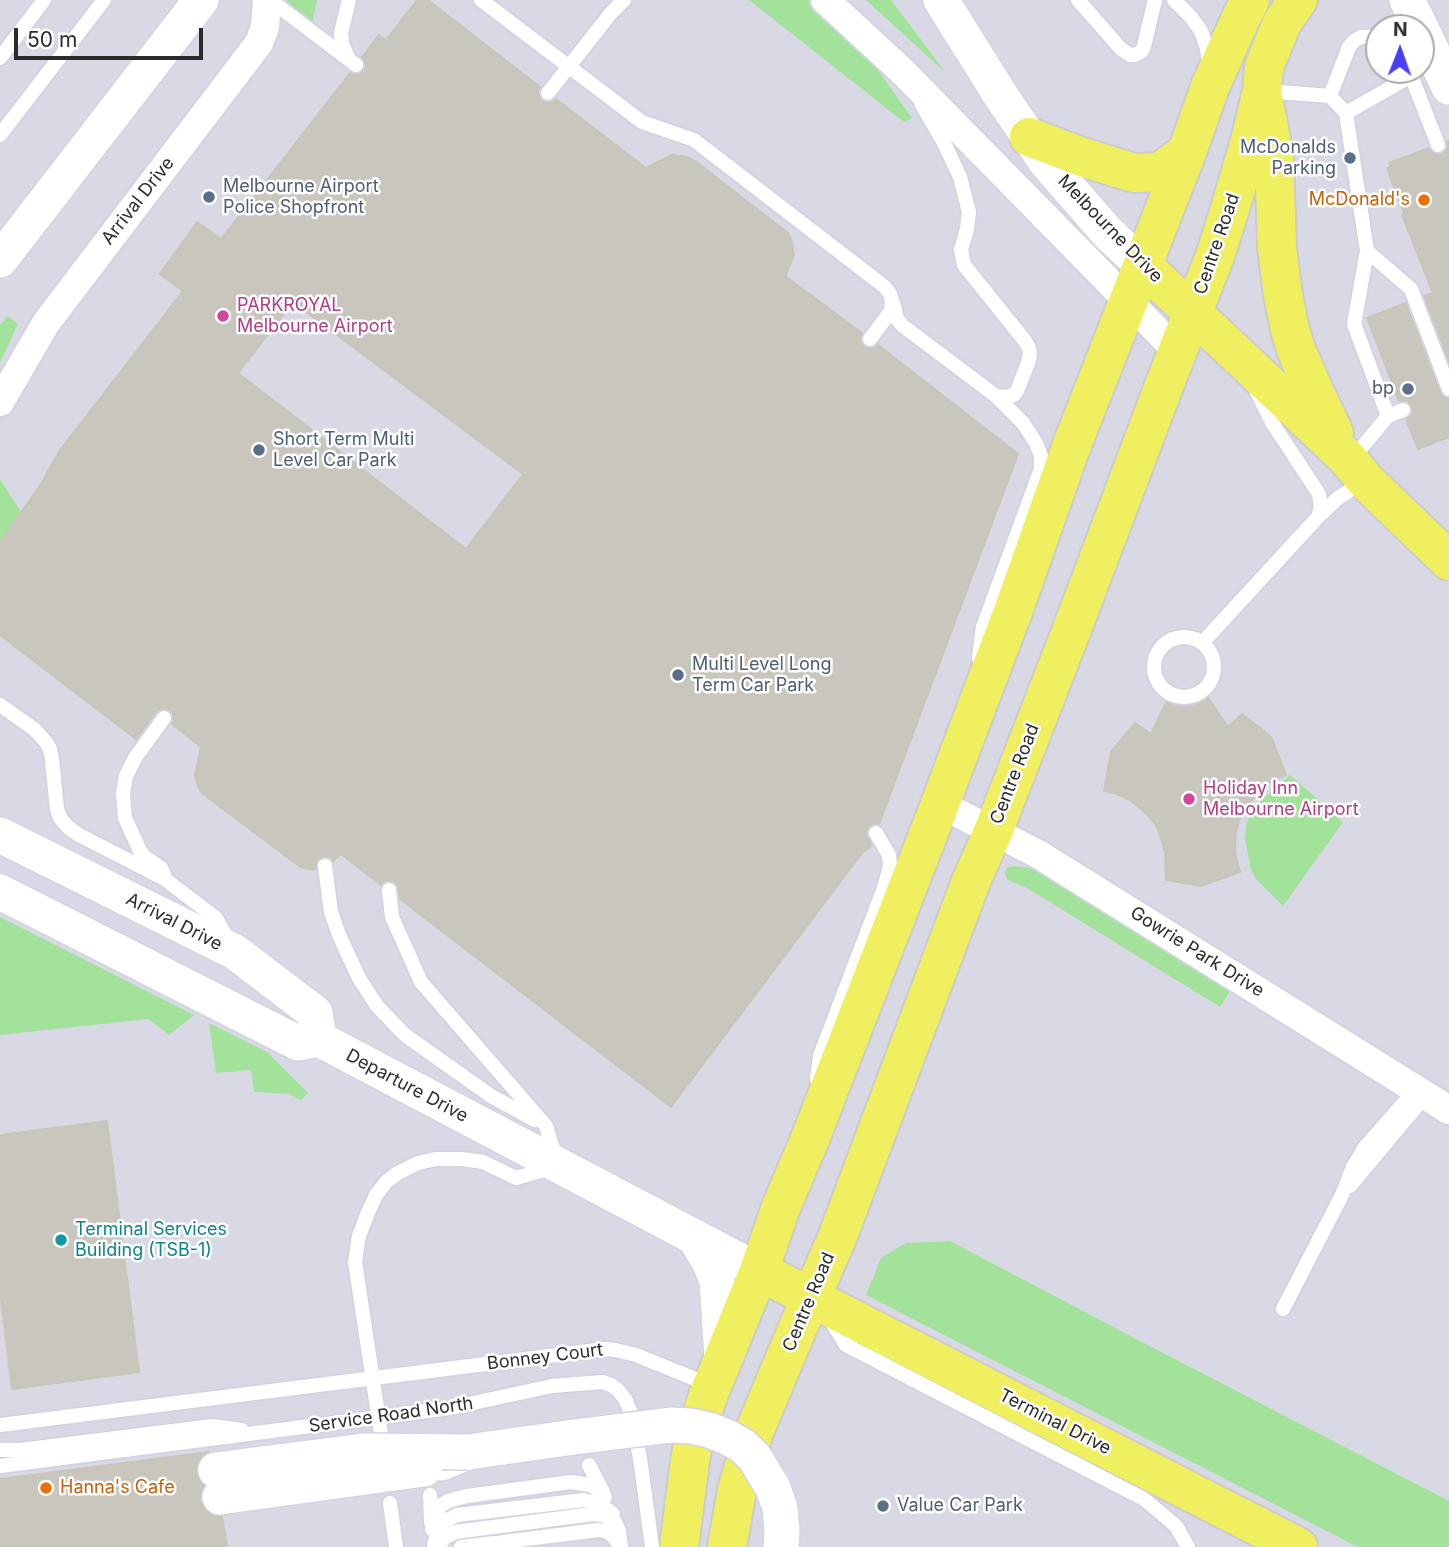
<!DOCTYPE html>
<style>
body{margin:0}
#map{position:relative;width:1449px;height:1547px;overflow:hidden;background:#edeadd;font-family:Inter,sans-serif}
canvas{display:block}
.north{position:absolute;left:1365px;top:14px;width:70px;height:70px;box-sizing:border-box;background:#fff;border:2px solid #aaa;border-radius:50%;rotate:1deg;font-size:19px;font-weight:700;line-height:28px;text-align:center;color:#2b2b2b}
.north::after{content:'';display:block;margin:auto;width:24px;height:32px;background:#483ff7;clip-path:polygon(50% 0,100% 100%,50% 72%,0 100%)}
.scale{position:absolute;left:14px;top:28px;width:189px;height:32px;box-sizing:border-box;border:4px solid #2b2b2b;border-top:0;padding-left:9px;font-size:21px;line-height:24px;white-space:nowrap;color:#2b2b2b;-webkit-text-stroke:5px #fff;paint-order:stroke}
</style>
<div id="map">
<canvas width="1449" height="1547"></canvas>
<div class="north">N</div>
<div class="scale">50 m</div>
</div>
<script>
const ctx = document.querySelector('canvas').getContext('2d');
ctx.lineJoin = 'round';
function fill(path, color) {
  ctx.fillStyle = color;
  ctx.fill(path, 'evenodd');
}
function shape(rows) {
  const path = new Path2D();
  for (const r of rows) {
    if (r.length === 3) {
      path.moveTo(r[0] + r[2], r[1]);
      path.arc(r[0], r[1], r[2], 0, 2 * Math.PI);
      continue;
    }
    path.moveTo(r[0], r[1]);
    for (let i = 2; i < r.length; i += 2) path.lineTo(r[i], r[i + 1]);
  }
  return path;
}
function strokePath(path, color, width, dash) {
  ctx.strokeStyle = color;
  ctx.lineWidth = width;
  ctx.lineCap = dash ? 'butt' : 'round';
  ctx.setLineDash(dash || []);
  ctx.stroke(path);
}
function label(font, color, halo, rows, align = 'center') {
  ctx.font = font + ' Inter,sans-serif';
  ctx.lineWidth = 5;
  ctx.setLineDash([]);
  ctx.textBaseline = 'middle';
  ctx.strokeStyle = halo;
  ctx.fillStyle = color;
  for (const [text, x, y, turn = 0] of rows) {
    ctx.save();
    ctx.translate(x, y);
    ctx.rotate((+turn || 0) * Math.PI / 180);
    ctx.textAlign = isNaN(turn) ? turn : align;
    if (halo) ctx.strokeText(text, 0, 0);
    ctx.fillText(text, 0, 0);
    ctx.restore();
  }
}
fill(shape([
 [0,0,1449,0,1449,1547,0,1547],
 [1379,28,1421,28,1421,70,1379,70]
]), '#d9d9e5');
fill(shape([
 [286,0,317,0,312,24,297,10],
 [749,0,811,0,831,17,868,56,912,118,904,122],
 [866,0,891,0,946,73],
 [7,316,18,324,0,363,0,325],
 [0,479,21,512,0,542],
 [1290,775,1343,822,1283,906,1257,880,1251,870,1245,839,1246,826,1250,814,1258,804],
 [1013,866,1030,868,1044,874,1231,990,1220,1007,1027,888,1008,880,1006,878,1005,872,1007,868],
 [0,917,194,1015,169,1035,149,1019,0,1035],
 [209,1023,267,1052,308,1093,301,1100,289,1094,254,1092,251,1070,216,1073],
 [950,1241,1140,1341,1449,1501,1449,1547,1358,1547,866,1295,881,1258,906,1243]
]), '#a2e29b');
const building = shape([
 [417,0,428,0,540,87,539,96,543,101,551,102,556,99,646,168,672,155,687,157,695,161,788,233,791,239,794,255,785,276,862,333,860,339,864,346,870,349,878,345,1018,454,879,824,872,824,867,829,866,834,871,844,870,847,862,853,671,1107,400,899,398,888,393,882,387,881,381,885,341,854,333,861,328,857,320,858,316,863,316,869,307,869,299,866,203,794,199,788,195,776,201,747,172,724,173,715,169,710,164,708,156,712,136,739,0,635,0,542,41,484,60,450,183,291,160,274,197,222,221,239,350,73,355,75,363,71,366,66,362,57,379,35,386,40,417,0],
 [293,302,523,474,466,549,238,373,293,302],
 [1447,141,1449,141,1449,362,1424,296,1433,293,1402,215,1404,214,1387,168,1391,167,1389,163,1429,148,1436,154,1442,154,1447,147,1447,141],
 [1406,303,1440,392,1444,397,1449,398,1449,437,1418,449,1406,419,1411,415,1412,407,1408,402,1399,401,1367,318,1406,303],
 [1204,692,1228,727,1242,714,1270,736,1273,741,1286,775,1273,780,1262,788,1246,808,1239,820,1236,833,1235,845,1236,858,1240,872,1201,886,1166,880,1165,852,1157,827,1149,816,1130,800,1117,794,1104,791,1111,752,1135,723,1151,734,1169,697,1190,699,1204,692],
 [107,1121,139,1372,12,1389,0,1291,0,1135,107,1121],
 [209,1452,203,1454,197,1463,196,1473,200,1482,204,1486,201,1490,200,1500,205,1510,213,1516,222,1517,227,1547,0,1547,0,1479,209,1452]
]);
fill(building, '#c8c6bd');
strokePath(building, '#c8c6b7', 2);
const service = shape([
 [270,0,356,65],
 [481,0,642,122,694,140,885,287,890,294,892,301,891,311,870,339],
 [1078,0,1121,49,1130,55,1135,55,1142,51,1144,46,1155,0],
 [1174,0,1191,17,1201,31,1207,48,1209,64],
 [0,58,44,0],
 [348,58,342,43,341,33,349,0],
 [1409,70,1438,145],
 [1265,91,1330,96,1346,113,1367,251,1411,289,1449,389],
 [548,93,611,13,624,0],
 [1330,96,1349,47,1354,41,1361,37,1379,36],
 [922,105,944,143,960,177,969,212,967,229,961,250,964,265,1025,341,1029,348,1030,355,1028,363,1017,391,1014,395,1007,397,996,396],
 [1346,113,1411,76,1418,70],
 [0,135,104,0],
 [1367,251,1354,324,1388,416],
 [893,302,897,319,903,326,996,396,1023,423,1036,443,1041,456,1041,469,983,627,979,658],
 [1256,390,1273,424,1319,494,1321,507,1318,517],
 [1352,459,1388,416,1403,410],
 [1184,667,30],
 [1203,642,1318,517,1338,498,1365,481],
 [0,705,34,729,46,742,50,749,52,759,57,809,60,818,68,827,79,835,165,879],
 [164,718,135,758,126,776,123,793,125,818,140,851,145,857,161,868,166,880,216,918,229,942],
 [325,866,331,912,339,935,359,978,377,1006,405,1035,491,1096,535,1120],
 [817,1079,820,1056,884,888,888,874,890,865,889,855,876,833],
 [1350,1186,1426,1095],
 [1283,1309,1342,1195,1353,1167,1365,1147,1416,1089],
 [830,1319,846,1345,1144,1499,1176,1526,1188,1547],
 [0,1425,605,1349,615,1350,636,1355,710,1385],
 [381,1434,355,1262,359,1236,367,1215,376,1195,387,1181,398,1173,418,1163,436,1159,462,1159,483,1162,516,1178,558,1166,546,1126,421,982,392,917,389,890],
 [0,1450,20,1450,213,1426,242,1430],
 [589,1465,603,1492],
 [0,1466,450,1408,552,1386,602,1382,611,1385,618,1390,625,1399,631,1413,640,1458,652,1547],
 [430,1495,431,1522],
 [390,1503,396,1547],
 [432,1529,436,1514,440,1506,448,1501,467,1496,571,1482,590,1485,597,1489,605,1497],
 [434,1545,439,1530,443,1522,457,1515,584,1500,600,1504,613,1514],
 [439,1547,444,1538,455,1532,593,1514,603,1515,615,1522,619,1531,621,1547],
 [461,1547,494,1543],
 [486,1547,503,1542,598,1530,605,1531,611,1534,621,1546]
]);
const minor = shape([
 [825,0,902,71,1178,352],
 [0,402,46,323,259,43,265,27,267,0],
 [940,804,1038,854,1449,1110]
]);
const tertiary = shape([
 [941,0,1001,96,1046,162,1108,233,1143,266],
 [1407,0,1421,28],
 [0,260,201,0],
 [0,835,235,952,315,1013,319,1039],
 [0,892,298,1043,319,1039,759,1271],
 [695,1238,710,1263,717,1281,722,1358],
 [441,1463,468,1452,574,1437]
]);
const primary = shape([
 [1264,102,1274,155,1277,248,1283,295,1290,330,1297,352,1315,393,1334,433],
 [1029,137,1082,157,1134,173,1160,172,1187,152],
 [1143,266,1346,457,1366,481,1449,561],
 [759,1271,1298,1547],
 [679,1547,690,1461,694,1439,708,1396,759,1271,781,1207,810,1139,940,804,1015,606,1070,450,1187,152,1210,87,1239,22,1250,0],
 [727,1547,737,1490,754,1432,793,1339,837,1238,972,879,993,832,1074,624,1167,378,1215,256,1229,212,1250,141,1262,91,1264,67,1282,23,1298,0]
]);
strokePath(service, '#d3d3e3', 18);
strokePath(minor, '#d3d3e3', 32);
strokePath(tertiary, '#d3d3e3', 38);
strokePath(primary, '#ccc', 42);
strokePath(service, '#fff', 14);
strokePath(minor, '#fff', 28);
strokePath(tertiary, '#fff', 35);
strokePath(primary, '#efef60', 38);
const tertiaryBridge = shape([
 [1421,28,1449,87],
 [574,1437,671,1425,691,1426,709,1430,727,1437,743,1446,755,1458,773,1488,780,1508,782,1531,781,1547],
 [216,1470,363,1451,468,1452],
 [220,1497,424,1469]
]);
strokePath(tertiaryBridge, '#d3d3e3', 38, []);
strokePath(tertiaryBridge, '#fff', 35);
for (const [x, y, r, color] of [
 [1350,158,7,"#5c6f8a"],
 [209,197,7,"#5c6f8a"],
 [1424,200,7,"#e8710a"],
 [223,316,7,"#d1479c"],
 [1408,389,7,"#5c6f8a"],
 [259,450,7,"#5c6f8a"],
 [678,675,7,"#5c6f8a"],
 [1189,799,7,"#d1479c"],
 [61,1240,7,"#0f9aa8"],
 [46,1488,7,"#e8710a"],
 [883,1506,7,"#5c6f8a"]
]) {
  const dot = new Path2D();
  dot.arc(x, y, r, 0, 2 * Math.PI);
  ctx.fillStyle = color;
  ctx.fill(dot);
  strokePath(dot, '#fff', 2.5);
}
label('18px', '#4e5e75', '#fff', [
 ["McDonalds",1336,148,"right"],
 ["Parking",1336,169,"right"],
 ["Melbourne Airport",223,187],
 ["Police Shopfront",223,208],
 ["bp",1394,389,"right"],
 ["Short Term Multi",273,440],
 ["Level Car Park",273,461],
 ["Multi Level Long",692,665],
 ["Term Car Park",692,686],
 ["Value Car Park",897,1506]
], 'left');
label('18px', '#c56008', '#fff', [
 ["McDonald's",1410,200],
 ["Hanna's Cafe",60,1488,"left"]
], 'right');
label('18px', '#2b2b2b', '#fff', [
 ["Arrival Drive",138,201,-52],
 ["Melbourne Drive",1110,229,46],
 ["Centre Road",1217,244,-71],
 ["Centre Road",1015,774,-69],
 ["Arrival Drive",174,922,27],
 ["Gowrie Park Drive",1197,952,32],
 ["Departure Drive",407,1086,28],
 ["Centre Road",809,1302,-67],
 ["Bonney Court",545,1357,-7],
 ["Service Road North",391,1415,-8],
 ["Terminal Drive",1055,1422,27]
]);
label('18px', '#b23c85', '#fff', [
 ["PARKROYAL",237,306],
 ["Melbourne Airport",237,327],
 ["Holiday Inn",1203,789],
 ["Melbourne Airport",1203,810]
], 'left');
label('18px', '#0d838f', '#fff', [
 ["Terminal Services",75,1230],
 ["Building (TSB-1)",75,1251]
], 'left');
</script>
